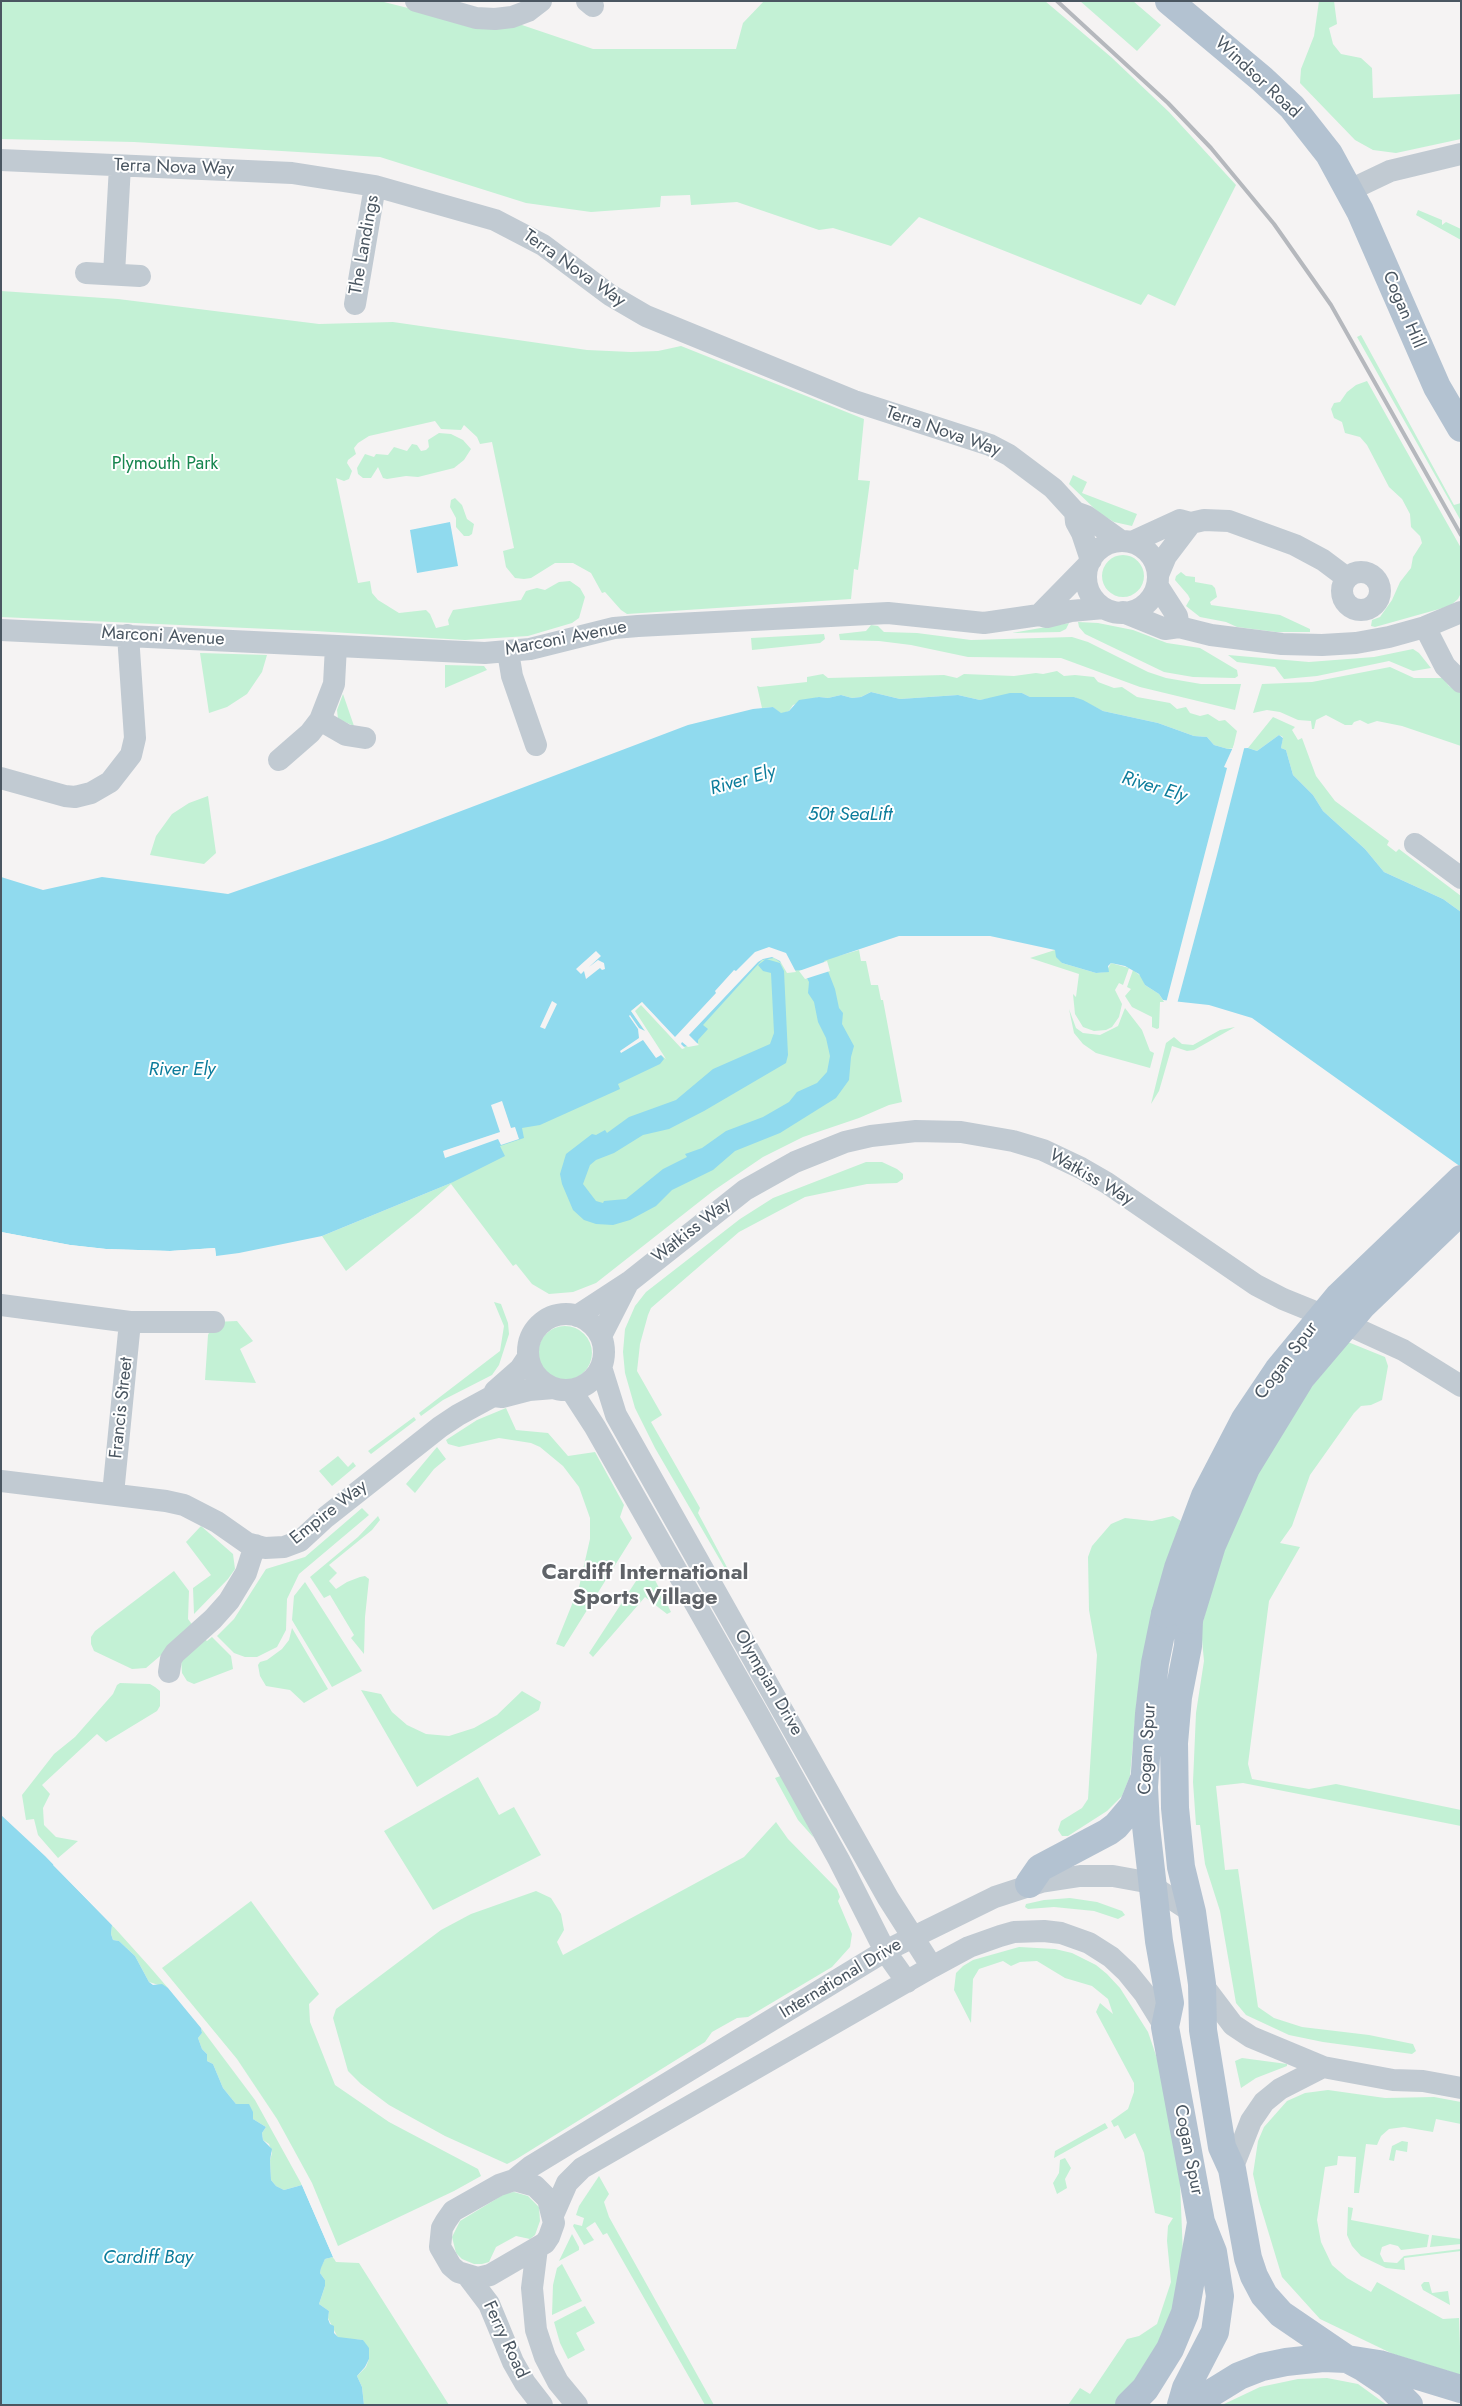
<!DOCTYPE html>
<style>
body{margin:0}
#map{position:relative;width:1462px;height:2406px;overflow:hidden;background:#f5f3f3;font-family:Jost,sans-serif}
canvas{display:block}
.frame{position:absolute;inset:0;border:2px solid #4a5661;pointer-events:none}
</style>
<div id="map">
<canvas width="1462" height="2406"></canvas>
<div class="frame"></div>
</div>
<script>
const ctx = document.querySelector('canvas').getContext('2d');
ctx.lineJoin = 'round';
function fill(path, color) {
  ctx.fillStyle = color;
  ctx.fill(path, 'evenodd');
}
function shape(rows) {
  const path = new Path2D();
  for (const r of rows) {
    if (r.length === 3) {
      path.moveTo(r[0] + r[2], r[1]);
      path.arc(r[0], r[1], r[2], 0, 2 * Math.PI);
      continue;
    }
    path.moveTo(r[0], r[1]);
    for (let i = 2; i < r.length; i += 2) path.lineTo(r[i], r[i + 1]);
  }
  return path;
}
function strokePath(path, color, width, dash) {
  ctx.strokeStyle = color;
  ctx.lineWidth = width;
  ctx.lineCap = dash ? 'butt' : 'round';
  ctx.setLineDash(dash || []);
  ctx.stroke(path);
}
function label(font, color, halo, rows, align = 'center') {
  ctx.font = font + ' Jost,sans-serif';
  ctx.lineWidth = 4;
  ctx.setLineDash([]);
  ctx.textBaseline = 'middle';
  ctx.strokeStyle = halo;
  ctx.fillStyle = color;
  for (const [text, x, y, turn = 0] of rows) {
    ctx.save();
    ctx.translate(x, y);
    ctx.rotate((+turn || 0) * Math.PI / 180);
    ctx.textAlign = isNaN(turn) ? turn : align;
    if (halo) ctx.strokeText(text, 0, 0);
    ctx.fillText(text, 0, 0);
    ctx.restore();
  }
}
fill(shape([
 [1,1,380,1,444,17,519,24,593,49,736,49,743,23,764,1,1045,1,1111,57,1169,112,1236,185,1175,306,1148,294,1141,305,919,217,891,246,833,228,819,230,737,202,691,205,690,195,661,196,660,207,591,212,526,203,380,157,134,142,1,139],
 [1080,1,1133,1,1161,25,1137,51],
 [1319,1,1334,1,1337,24,1329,28,1333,44,1341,54,1361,58,1372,68,1373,98,1461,94,1461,139,1396,153,1373,150,1355,140,1300,83,1301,69,1314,36],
 [1418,210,1442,220,1442,225,1446,222,1461,229,1461,240,1416,215],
 [1,291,118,299,319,324,393,322,587,350,631,352,658,351,681,346,864,419,858,480,870,481,858,570,854,569,851,599,627,614,621,610,605,592,602,593,591,573,573,563,555,563,531,578,524,579,515,578,506,567,503,551,514,548,492,442,480,444,477,437,464,425,461,430,441,429,435,421,369,436,358,443,354,448,356,454,348,460,347,463,352,471,349,479,344,481,336,478,358,583,370,581,372,593,378,600,399,613,426,610,430,614,436,628,449,625,448,620,453,610,521,600,526,591,537,588,545,590,559,582,570,581,580,588,585,597,579,618,572,623,528,636,465,640,314,631,1,617],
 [1361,335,1454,505,1461,503,1461,521,1357,337],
 [1367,381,1461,548,1461,593,1458,599,1450,606,1375,627,1371,626,1372,620,1380,617,1392,600,1400,582,1411,568,1413,557,1422,543,1420,536,1411,527,1410,514,1402,499,1389,487,1367,445,1360,437,1345,433,1342,422,1334,418,1331,409,1334,403,1340,402,1347,392,1356,385],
 [439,433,451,434,463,440,471,449,464,460,454,468,418,477,406,476,387,479,383,478,378,467,371,478,363,478,358,474,357,468,365,454,374,457,376,454,388,455,394,447,407,451,412,444,417,445,421,451,426,450,429,447,428,440],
 [1073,475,1087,482,1082,493,1137,514,1132,526,1114,522,1099,513,1069,484],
 [455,498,462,505,467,519,474,524,472,534,469,536,464,536,456,527,456,518,450,507,451,500],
 [1123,576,21],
 [1181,572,1186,576,1195,577,1195,582,1212,585,1215,588,1217,597,1210,602,1211,605,1280,615,1310,629,1310,632,1276,632,1237,627,1226,622,1200,617,1186,606,1190,599,1188,595,1175,580,1176,576],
 [1078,622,1098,623,1133,630,1167,643,1200,648,1237,670,1238,676,1235,678,1193,677,1164,672,1085,634,1079,627],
 [1069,623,1066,629,1060,632,1012,633],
 [871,625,878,626,884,632,917,633,971,640,1072,637,1088,642,1148,672,1166,678,1201,684,1241,684,1235,710,1140,687,1061,658,968,657,911,645,879,641,840,640,839,634,866,631],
 [824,634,825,639,820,643,752,650,751,638],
 [1413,649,1419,653,1431,668,1413,671,1389,661,1317,676,1284,679,1275,667,1237,662,1228,655,1309,662,1374,657],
 [200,653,267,655,262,672,247,694,227,707,209,713],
 [445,665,484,666,487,670,445,688],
 [1390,667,1414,678,1443,678,1449,686,1461,692,1461,746,1402,726,1377,721,1368,724,1360,720,1354,722,1352,725,1345,725,1326,715,1316,720,1314,729,1312,729,1311,721,1298,720,1280,712,1267,710,1253,713,1262,684,1312,682],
 [1057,671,1064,676,1075,675,1094,677,1098,682,1114,688,1122,687,1137,697,1170,703,1177,709,1186,707,1190,713,1200,716,1208,714,1219,721,1225,720,1237,731,1233,748,1228,749,1214,745,1207,737,1194,736,1158,723,1103,711,1074,697,1030,697,1022,693,980,700,958,695,900,699,871,692,861,697,852,698,841,695,828,698,819,697,793,705,789,711,781,714,773,707,762,708,757,686,760,687,807,682,807,677,823,674,828,678,944,675,957,678,964,674,1014,676,1036,673,1043,674],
 [343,694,354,726,338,719,337,710],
 [1273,717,1295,727,1292,730,1298,740,1302,738,1316,776,1335,801,1389,841,1387,845,1396,852,1399,849,1461,896,1461,912,1443,899,1384,872,1365,849,1323,811,1313,795,1293,775,1286,750,1281,748,1283,737,1279,735,1257,751,1248,748],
 [208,796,216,853,204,864,150,855,156,836,172,814,189,803],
 [703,886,838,956,859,950,861,961,866,961,871,985,878,985,881,1000,883,1000,902,1102,889,1105,859,1118,803,1137,763,1157,713,1191,596,1283,573,1292,549,1294,532,1284,516,1264,513,1266,451,1184,418,1213,346,1271,322,1236,451,1183],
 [1055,950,1062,963,1096,973,1106,972,1111,963,1129,968,1123,985,1119,983,1115,990,1122,1004,1119,1017,1112,1027,1106,1030,1094,1031,1083,1027,1075,1014,1073,994,1076,997,1079,974,1030,958],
 [1133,970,1142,977,1145,985,1159,994,1164,1002,1160,1002,1159,1028,1157,1029,1152,1027,1152,1017,1132,1007,1125,996,1131,989,1127,987],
 [1125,1008,1142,1030,1150,1051,1154,1053,1150,1068,1096,1053,1083,1044,1074,1033,1069,1009,1076,1028,1083,1033,1100,1035,1118,1026],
 [1235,1027,1194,1050,1187,1051,1172,1046,1159,1091,1151,1104,1166,1043,1174,1037,1182,1044,1193,1045,1220,1030],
 [866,1162,882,1162,897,1169,903,1174,903,1179,897,1183,867,1184,805,1197,739,1232,651,1308,648,1315,640,1344,637,1371,662,1415,651,1422,700,1508,698,1513,729,1571,727,1572,655,1448,635,1408,625,1373,623,1352,625,1329,635,1306,646,1292,740,1219,773,1198],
 [494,1302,501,1304,508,1323,509,1334,499,1365,492,1375,443,1400,421,1416,419,1413,500,1351,504,1326],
 [237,1321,253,1341,240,1349,256,1383,205,1380,208,1335,214,1322],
 [565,1353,27],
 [1348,1342,1385,1357,1388,1366,1382,1400,1371,1405,1361,1406,1354,1413,1310,1475,1292,1526,1280,1543,1300,1547,1269,1601,1248,1764,1252,1779,1309,1789,1336,1784,1461,1810,1461,1826,1243,1783,1216,1786,1225,1870,1238,1869,1258,2007,1274,2018,1302,2027,1369,2035,1413,2044,1416,2051,1412,2054,1323,2042,1289,2035,1246,2015,1236,2003,1220,1911,1205,1864,1200,1825,1196,1825,1193,1782,1196,1713,1204,1661,1201,1629,1217,1569,1229,1537,1256,1477,1305,1395],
 [506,1408,516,1430,548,1433,568,1456,595,1452,624,1505,620,1517,632,1538,564,1647,556,1644,579,1587,590,1539,590,1518,579,1487,563,1466,540,1447,531,1443,499,1438,459,1447,448,1444,446,1440,477,1420],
 [414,1417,416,1420,371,1454,368,1451],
 [437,1447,446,1459,434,1469,415,1493,406,1484],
 [338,1456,348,1467,353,1462,356,1466,332,1486,319,1471],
 [362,1508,369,1515,299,1574,287,1599,286,1630,277,1647,257,1657,245,1657,234,1653,217,1636,234,1619,266,1569,305,1557],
 [378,1516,380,1520,372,1530,329,1565,337,1573,329,1581,336,1589,347,1582,360,1577,365,1576,369,1579,365,1617,364,1654,351,1638,354,1635,330,1595,324,1598,310,1577,358,1537],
 [1173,1516,1181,1521,1165,1566,1137,1699,1130,1776,1122,1796,1107,1811,1068,1836,1062,1836,1058,1830,1061,1821,1082,1808,1088,1799,1097,1655,1089,1610,1088,1557,1092,1546,1111,1524,1125,1518,1152,1521],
 [201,1526,233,1554,235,1569,228,1579,194,1614,193,1588,211,1575,186,1542],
 [174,1571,189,1591,188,1619,194,1627,146,1668,132,1669,94,1651,91,1644,91,1637,95,1631],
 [638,1578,655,1580,671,1612,667,1614,645,1597,593,1657,589,1653],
 [305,1582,362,1671,332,1687,292,1620,294,1596],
 [292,1628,328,1689,304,1703,290,1690,266,1686,260,1676,258,1665,260,1662,267,1660,282,1649,289,1640],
 [212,1637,231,1656,233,1669,194,1684,187,1681,182,1673,181,1659,203,1638,207,1641],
 [120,1683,150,1684,155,1687,160,1691,160,1706,157,1711,106,1742,97,1734,42,1785,50,1794,43,1808,44,1825,56,1837,78,1841,58,1858,38,1835,34,1819,26,1820,22,1795,54,1754,75,1737,113,1694,117,1685],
 [361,1690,381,1694,392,1712,407,1725,426,1734,449,1736,474,1728,497,1715,522,1691,541,1702,539,1710,417,1787],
 [783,1775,814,1838,798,1820,775,1778],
 [478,1777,499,1815,514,1807,541,1855,433,1910,384,1831],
 [776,1822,788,1839,837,1889,840,1897,838,1901,852,1934,850,1947,832,1967,748,2017,737,2018,712,2032,705,2042,515,2160,507,2164,445,2136,389,2105,361,2084,348,2071,333,2018,336,2009,441,1930,471,1914,536,1891,551,1898,561,1914,564,1930,557,1942,563,1955,744,1857],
 [1070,1898,1097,1902,1122,1911,1125,1915,1118,1919,1094,1911,1054,1907,1028,1909,1025,1907,1026,1904,1044,1900],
 [251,1901,319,1994,309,2004,310,2022,335,2085,389,2122,478,2169,481,2176,454,2191,338,2246,312,2183,277,2119,237,2059,162,1968],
 [112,1925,149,1966,168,1988,149,1982,135,1956,119,1941,113,1940,111,1934],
 [1019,1947,1055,1949,1072,1953,1096,1965,1107,1974,1120,1988,1148,2032,1160,2067,1180,2183,1183,2255,1176,2313,1152,2361,1116,2405,1068,2405,1080,2388,1090,2394,1127,2339,1139,2336,1157,2324,1171,2282,1167,2241,1168,2226,1173,2218,1155,2213,1144,2153,1135,2133,1125,2139,1118,2125,1114,2127,1111,2121,1128,2109,1134,2092,1134,2083,1096,2012,1100,2003,1113,2014,1108,1999,1092,1986,1065,1978,1037,1961,1020,1962,1011,1966,1003,1961,979,1969,973,1979,971,2023,954,1990,956,1973,963,1966,973,1960],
 [201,2028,255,2100,302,2185,284,2190,276,2186,271,2180,270,2160,272,2153,269,2144,263,2140,262,2133,266,2127,253,2119,241,2105,236,2104,223,2088,213,2064,207,2061,207,2054,202,2049,198,2038,202,2033],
 [1242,2058,1287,2064,1287,2066,1256,2078,1241,2088,1235,2061],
 [1328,2090,1385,2098,1434,2097,1461,2102,1461,2124,1436,2119,1433,2132,1404,2127,1389,2129,1381,2136,1377,2145,1366,2144,1359,2193,1354,2193,1356,2157,1338,2156,1337,2165,1325,2167,1317,2220,1321,2242,1332,2265,1347,2278,1371,2292,1377,2282,1443,2319,1459,2318,1461,2375,1393,2354,1320,2319,1282,2277,1259,2201,1253,2174,1258,2141,1264,2127,1287,2101,1305,2093],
 [1105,2123,1108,2128,1054,2158,1055,2151],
 [1402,2141,1408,2142,1407,2152,1396,2150,1394,2161,1389,2160,1392,2146],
 [1065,2158,1071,2168,1065,2179,1067,2188,1057,2194,1053,2183,1059,2173,1060,2160],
 [599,2176,609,2194,604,2202,609,2217,714,2405,705,2405,607,2233,603,2235,595,2222,586,2228,594,2240,584,2245,573,2226,574,2224,582,2226,584,2218,576,2215,579,2206],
 [514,2192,528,2196,539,2207,540,2221,535,2235,530,2239,516,2236,496,2247,489,2262,482,2264,474,2264,462,2259,456,2253,452,2237,460,2221,506,2193],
 [1348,2207,1353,2208,1351,2220,1429,2235,1427,2247,1401,2250,1398,2246,1390,2244,1382,2247,1380,2254,1384,2262,1397,2263,1404,2256,1461,2249,1461,2251,1404,2258,1405,2270,1386,2268,1361,2256,1352,2246,1347,2235],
 [572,2234,579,2247,579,2250,559,2261],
 [1432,2235,1461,2239,1461,2244,1430,2247],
 [333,2257,336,2262,359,2263,449,2405,364,2405,362,2387,357,2376,366,2367,369,2359,363,2340,338,2338,328,2318,329,2311,319,2304,325,2286,325,2280,320,2273,321,2267,325,2259],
 [562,2264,582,2301,552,2315,553,2285,557,2268],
 [1424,2282,1429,2282,1432,2293,1448,2291,1450,2305,1423,2290,1421,2285],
 [585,2306,595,2323,576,2333,585,2350,568,2359,560,2343,554,2322],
 [1327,2378,1358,2384,1387,2405,1222,2405,1260,2387,1298,2379]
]), '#c3f1d5');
fill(shape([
 [450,522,458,566,417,573,410,530],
 [871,692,900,699,958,695,980,700,1010,693,1022,693,1030,697,1074,697,1083,700,1103,711,1158,723,1194,736,1207,737,1214,745,1228,749,1248,748,1257,751,1279,735,1283,738,1281,748,1286,750,1293,775,1313,795,1323,811,1365,849,1384,872,1443,899,1461,912,1461,1167,1252,1018,1209,1005,1163,1000,1159,994,1145,985,1139,974,1125,966,1111,963,1108,966,1109,972,1096,973,1062,963,1056,957,1055,950,990,936,899,936,824,961,835,989,839,1008,843,1013,842,1024,854,1046,851,1057,849,1080,836,1098,780,1133,735,1151,713,1170,672,1190,656,1206,630,1220,613,1225,596,1224,584,1220,573,1210,562,1184,560,1174,566,1154,592,1134,596,1135,605,1130,607,1133,629,1117,676,1100,713,1069,770,1044,774,1033,771,973,763,971,758,965,766,959,780,963,784,971,788,1055,786,1063,704,1111,669,1129,643,1135,614,1153,596,1160,590,1165,583,1184,596,1201,603,1203,604,1201,626,1199,663,1169,687,1157,685,1154,688,1153,702,1148,726,1131,763,1117,789,1102,797,1092,817,1083,827,1072,830,1056,826,1038,818,1022,814,1002,808,993,809,982,803,970,787,971,783,964,774,958,762,960,703,1025,708,1029,698,1040,698,1043,683,1047,642,1002,631,1011,664,1059,660,1064,618,1084,620,1089,540,1125,522,1128,524,1138,500,1146,505,1156,451,1183,322,1236,239,1253,216,1256,215,1248,170,1251,106,1249,70,1245,1,1232,1,877,43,890,102,877,228,894,382,841,688,725,753,709,773,707,781,713,789,711,799,700,819,697,828,698,841,695,852,698,861,697],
 [1,1815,45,1856,112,1925,111,1934,113,1940,119,1941,135,1956,149,1982,153,1985,162,1984,168,1988,201,2028,202,2033,198,2038,202,2049,207,2054,207,2061,213,2064,223,2088,236,2104,249,2104,253,2112,253,2119,266,2127,262,2133,263,2140,272,2149,270,2160,271,2180,276,2186,284,2190,302,2185,333,2257,325,2259,321,2268,320,2273,325,2280,325,2286,319,2304,329,2311,328,2319,330,2324,334,2326,334,2333,338,2337,363,2340,369,2348,369,2359,365,2367,357,2376,362,2387,364,2405,1,2405]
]), '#90daee');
fill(shape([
 [1234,745,1245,745,1217,855,1177,1004,1166,1003,1227,768,1224,767],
 [769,947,786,953,796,972,787,973,780,961,772,957,763,959,758,962,689,1035,699,1045,688,1047,682,1042,681,1044,685,1048,682,1049,641,1005,635,1011,666,1059,661,1055,656,1058,643,1040,621,1053,620,1051,639,1038,638,1029,629,1016,630,1015,639,1028,645,1031,631,1011,642,1002,675,1037,716,993,715,991,734,970,736,971,755,952],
 [596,951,601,956,589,967,598,960,604,963,605,969,602,970,600,968,586,979,584,971,581,974,576,969],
 [827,961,830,971,805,979,799,971],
 [552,1001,557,1004,545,1029,540,1027],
 [502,1101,511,1128,515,1127,519,1139,501,1145,498,1139,445,1158,443,1151,500,1132,491,1105],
 [1,1232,70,1245,106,1249,170,1251,215,1248,216,1256,213,1256,213,1251,134,1253,70,1247,1,1235],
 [55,1863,114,1923,114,1927,53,1865],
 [301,2183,305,2184,322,2222,336,2256,334,2259]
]), '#f5f3f3');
strokePath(shape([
 [416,1,476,18,495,19,512,17,528,11,541,1],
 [587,1,593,6],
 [1,160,292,173,375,186,495,220,543,245,610,295,646,316,854,401,990,445,1009,455,1053,488,1075,512,1086,516,1121,541],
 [1350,190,1390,171,1461,154],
 [86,273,140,276],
 [114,274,120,166],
 [355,304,375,186],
 [1075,512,1076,522,1082,533,1091,560],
 [1122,577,36],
 [1132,542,1180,520,1191,523,1204,520,1229,521,1295,545,1323,560,1347,578],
 [1361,591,19],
 [1158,575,1166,556,1191,523],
 [1157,585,1177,616,1179,627],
 [1123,612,1165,629,1179,627,1211,635,1282,644,1322,645,1356,643,1389,637,1425,627,1461,612],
 [1039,615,1088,565],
 [1425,627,1445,666,1461,682],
 [1,630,485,653,530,649,614,628,638,626,888,613,984,623,1039,615,1047,617,1071,611,1104,608],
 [508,652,512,676,536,745],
 [320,720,346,735,365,738],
 [279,760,310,733,320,720,334,684,336,646],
 [1,778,65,796,75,797,91,793,110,782,131,755,135,738,128,635],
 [1415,844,1461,878],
 [1,1305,130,1322,214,1322],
 [566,1352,38],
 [577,1316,629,1282,745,1190,795,1162,845,1142,871,1136,916,1131,961,1132,1013,1141,1043,1150,1081,1168,1107,1183,1256,1285,1283,1299,1357,1329,1403,1350,1461,1386],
 [601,1336,628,1283],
 [601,1367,616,1415,888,1898,932,1967],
 [571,1390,595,1427,758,1714,839,1860,885,1951,907,1982],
 [493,1396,502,1397,529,1390,554,1388],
 [1,1481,166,1501,184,1505,217,1522,247,1543,265,1548,284,1547,300,1541,326,1517,440,1427,458,1415,493,1396,495,1391,520,1369,528,1357],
 [113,1494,130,1322],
 [169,1672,171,1659,175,1653,213,1619,229,1601,246,1573,255,1545],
 [1202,1984,1233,2025,1251,2037,1323,2067,1393,2080,1423,2081,1461,2088],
 [1232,2169,1251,2121,1264,2102,1280,2089,1323,2067],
 [514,2180,530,2167,885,1951,995,1897,1041,1882,1080,1876,1113,1876,1146,1882,1192,1912],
 [514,2180,535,2186,548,2199,554,2223,549,2237,545,2243,490,2275,478,2278,458,2272,451,2266,440,2247,442,2228,446,2221,453,2211,499,2185,514,2180],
 [553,2215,567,2183,582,2168,932,1967,969,1947,1000,1936,1014,1932,1044,1931,1061,1933,1089,1943,1111,1957,1127,1972,1144,1993,1165,2027],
 [537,2248,532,2288,536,2330,545,2357,558,2382,577,2405],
 [467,2275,489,2304,513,2362,525,2383,542,2405]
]), '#c1cad2', 22);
strokePath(shape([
 [1169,1,1262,79,1292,107,1329,154,1360,211,1437,387,1461,428],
 [1165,1614,1155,1663,1149,1714,1144,1787,1146,1826,1159,1941,1170,2003,1165,2027,1201,2222,1213,2252,1220,2296,1215,2332,1186,2388,1181,2405],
 [1189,1620,1188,1646,1178,1697,1174,1743,1175,1808,1181,1867,1192,1912,1202,1984,1203,2030,1222,2147,1232,2169,1248,2258,1254,2276,1264,2295,1281,2314,1347,2359,1379,2364,1461,2389],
 [1029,1884,1040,1868,1108,1832,1116,1826,1133,1806,1143,1781],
 [1129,2405,1145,2389,1170,2349,1185,2313,1201,2223],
 [1192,2405,1239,2376,1262,2367,1286,2362,1323,2358,1347,2359,1364,2368,1388,2384,1409,2405]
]), '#b3c2d1', 28);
strokePath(shape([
 [1057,1,1168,103,1211,148,1274,224,1331,305,1461,535]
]), '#b5b8bd', 4);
strokePath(shape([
 [1165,1614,1178,1568,1205,1496,1245,1419,1278,1370,1339,1296,1461,1179],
 [1189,1620,1212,1545,1246,1468,1301,1378,1362,1306,1461,1211]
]), '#b3c2d1', 28);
label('18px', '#4a5661', '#fff', [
 ["Windsor Road",1257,78,43],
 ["Terra Nova Way",174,168,2],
 ["The Landings",365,245,-80],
 ["Terra Nova Way",574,269,35],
 ["Cogan Hill",1403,310,67],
 ["Terra Nova Way",943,432,19],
 ["Marconi Avenue",163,637,3],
 ["Marconi Avenue",566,639,-11],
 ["Watkiss Way",1091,1178,30],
 ["Watkiss Way",692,1231,-38],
 ["Cogan Spur",1287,1361,-53],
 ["Francis Street",122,1408,-84],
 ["Empire Way",329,1513,-38],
 ["Olympian Drive",768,1683,60],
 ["Cogan Spur",1148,1749,-87],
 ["International Drive",841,1979,-31],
 ["Cogan Spur",1188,2150,79],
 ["Ferry Road",505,2340,65]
]);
label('18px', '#17864f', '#fff', [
 ["Plymouth Park",165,465]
]);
label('italic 19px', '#0c7c9b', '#fff', [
 ["River Ely",743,781,-16],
 ["River Ely",1154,788,17],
 ["50t SeaLift",850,815],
 ["River Ely",182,1070],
 ["Cardiff Bay",148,2258]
]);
label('bold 22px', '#5f6368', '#fff', [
 ["Cardiff International",645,1574],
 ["Sports Village",645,1599]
]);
</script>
